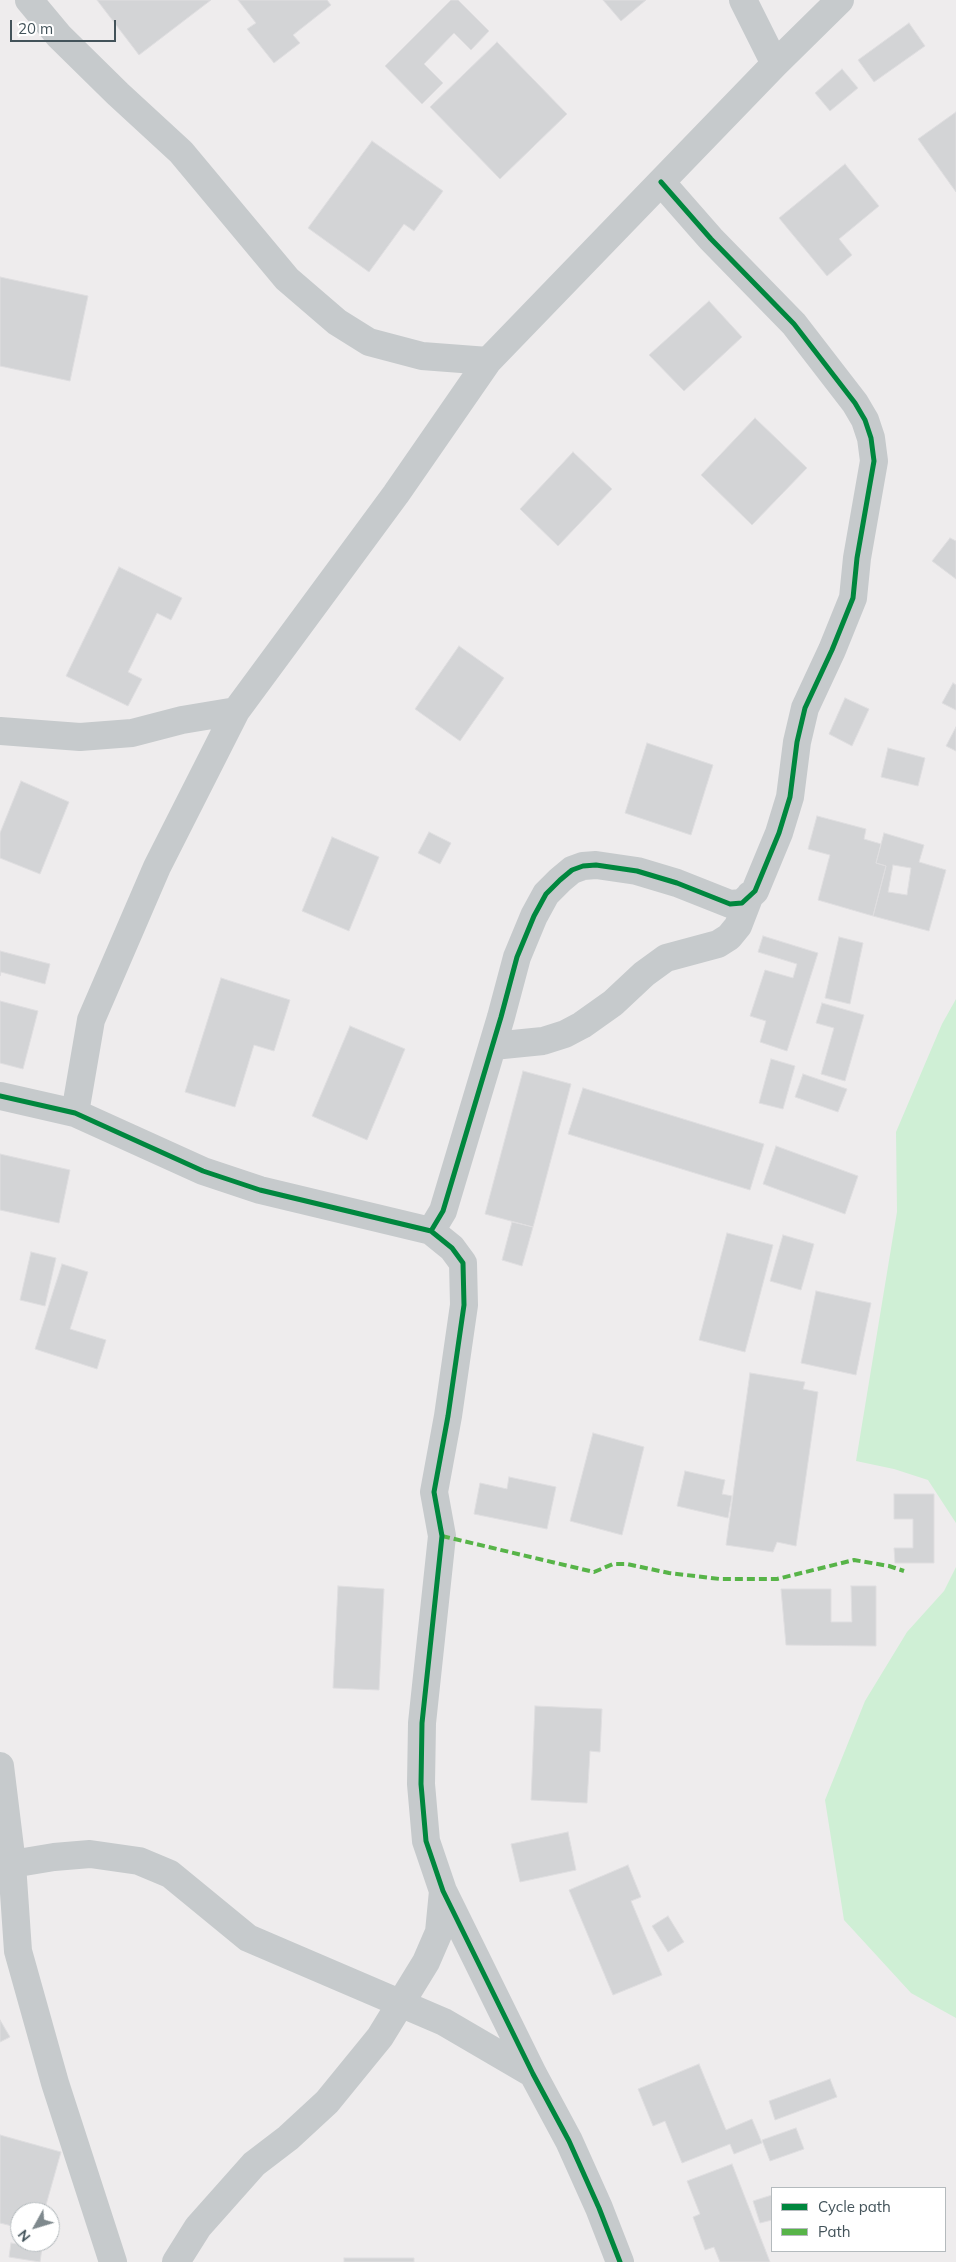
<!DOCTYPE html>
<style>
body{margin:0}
#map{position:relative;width:956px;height:2262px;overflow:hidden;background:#eeeced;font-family:Mulish,sans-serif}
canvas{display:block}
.legend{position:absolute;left:771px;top:2187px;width:175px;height:65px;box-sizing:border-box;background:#fff;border:1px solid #b4babd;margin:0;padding:6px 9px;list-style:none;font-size:15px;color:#43535a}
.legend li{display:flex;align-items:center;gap:10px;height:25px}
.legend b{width:25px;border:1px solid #b4babd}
.north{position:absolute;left:10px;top:2202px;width:50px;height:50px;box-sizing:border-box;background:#fff;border:1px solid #b4babd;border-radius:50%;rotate:231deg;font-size:14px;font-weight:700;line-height:20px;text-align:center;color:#43535a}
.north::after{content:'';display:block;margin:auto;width:18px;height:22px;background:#7f898d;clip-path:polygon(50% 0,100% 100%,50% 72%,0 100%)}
.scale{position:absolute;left:10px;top:20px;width:106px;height:22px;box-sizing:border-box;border:2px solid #43535a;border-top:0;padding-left:6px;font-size:15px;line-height:18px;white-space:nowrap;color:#43535a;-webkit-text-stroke:4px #fff;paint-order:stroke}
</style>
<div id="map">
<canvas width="956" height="2262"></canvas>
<ul class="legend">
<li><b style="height:6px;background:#00873e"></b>Cycle path</li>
<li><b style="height:6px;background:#57b448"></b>Path</li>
</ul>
<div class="north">N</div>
<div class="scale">20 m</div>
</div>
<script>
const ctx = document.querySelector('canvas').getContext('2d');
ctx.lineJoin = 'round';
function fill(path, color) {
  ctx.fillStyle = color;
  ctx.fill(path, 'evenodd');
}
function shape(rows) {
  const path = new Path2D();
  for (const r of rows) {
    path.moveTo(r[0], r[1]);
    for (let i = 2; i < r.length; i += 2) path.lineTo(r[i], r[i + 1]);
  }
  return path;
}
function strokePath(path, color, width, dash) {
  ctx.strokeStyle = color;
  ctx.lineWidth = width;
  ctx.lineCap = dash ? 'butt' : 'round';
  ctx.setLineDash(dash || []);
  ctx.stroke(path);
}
fill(shape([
 [956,999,956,1523,928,1480,894,1469,856,1461,897,1212,896,1132,942,1024],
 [956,1567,956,2018,911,1993,844,1920,825,1800,865,1701,907,1632,944,1591]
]), '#cfefd5');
const building = shape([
 [97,0,211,0,139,55,97,0],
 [238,0,327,0,331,5,293,35,300,43,274,63,247,29,256,23,238,0],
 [451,0,458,0,489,31,471,50,454,33,424,64,443,83,422,104,385,66,451,0],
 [603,0,646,0,621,21,603,0],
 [909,23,925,46,874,82,858,60,909,23],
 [497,42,567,114,500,179,430,107,497,42],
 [842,69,858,88,830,111,815,93,842,69],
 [956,112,956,192,918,139,956,112],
 [372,141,443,191,414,231,404,224,369,272,308,228,372,141],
 [845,164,879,206,839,239,852,255,827,276,779,218,845,164],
 [0,277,88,296,70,381,0,366,0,277],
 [709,301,742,337,684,391,649,355,709,301],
 [755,418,807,468,752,525,701,475,755,418],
 [573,452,612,489,558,546,520,509,573,452],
 [950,538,956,541,956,579,932,561,950,538],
 [119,567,182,598,171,620,157,613,128,672,142,679,128,706,66,676,119,567],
 [459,646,504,678,460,741,415,709,459,646],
 [953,683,956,685,956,710,942,703,953,683],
 [845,698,869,709,852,746,829,734,845,698],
 [956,727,956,751,946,746,956,727],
 [647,743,713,765,691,835,625,813,647,743],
 [888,748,925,758,918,786,881,777,888,748],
 [21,781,69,802,40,874,0,858,0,833,21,781],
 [817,816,866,829,864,839,881,844,876,863,886,866,873,916,818,900,830,855,808,849,817,816],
 [429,832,451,843,440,864,418,853,429,832],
 [884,833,924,845,919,862,946,870,929,931,873,916,886,866,876,863,884,833],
 [893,865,911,868,907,895,888,892,893,865],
 [332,837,379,857,349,931,302,911,332,837],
 [763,936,818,953,787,1051,760,1042,766,1021,750,1016,765,970,793,978,797,964,758,952,763,936],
 [839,937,863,943,850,1004,825,998,839,937],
 [0,951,50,964,45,984,1,972,0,976,0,951],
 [221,978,290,1000,274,1051,254,1045,235,1107,185,1092,221,978],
 [0,1001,38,1011,23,1069,0,1063,0,1001],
 [822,1003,864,1015,845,1081,821,1074,834,1028,816,1023,822,1003],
 [350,1026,405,1049,367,1140,312,1116,350,1026],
 [771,1059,795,1066,783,1109,759,1103,771,1059],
 [523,1071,571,1084,533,1227,485,1214,523,1071],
 [803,1074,847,1089,838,1112,795,1097,803,1074],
 [583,1088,764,1144,750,1190,568,1134,583,1088],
 [776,1146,858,1176,845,1214,763,1184,776,1146],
 [0,1154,70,1170,59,1223,0,1210,0,1154],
 [512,1222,533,1227,522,1266,502,1260,512,1222],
 [727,1233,773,1245,745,1352,699,1340,727,1233],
 [783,1235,814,1244,801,1290,770,1281,783,1235],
 [31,1252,56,1258,45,1306,20,1300,31,1252],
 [62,1264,88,1272,70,1329,106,1340,97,1369,35,1349,62,1264],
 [816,1291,871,1303,856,1375,801,1363,816,1291],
 [750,1373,805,1382,803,1389,818,1392,796,1546,777,1542,773,1552,726,1545,750,1373],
 [593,1433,644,1447,622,1535,570,1521,593,1433],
 [685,1471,725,1480,722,1494,732,1496,728,1518,677,1506,685,1471],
 [509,1477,556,1487,547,1529,474,1514,480,1483,507,1489,509,1477],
 [894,1494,934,1494,934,1563,895,1563,894,1548,913,1548,913,1519,894,1519,894,1494],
 [338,1586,384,1589,379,1690,333,1688,338,1586],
 [851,1586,876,1586,876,1646,786,1645,781,1589,831,1589,831,1622,852,1622,851,1586],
 [535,1706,602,1709,600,1752,590,1751,587,1803,531,1800,535,1706],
 [568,1832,576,1870,520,1882,511,1844,568,1832],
 [628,1865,641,1897,631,1901,662,1975,613,1995,569,1890,628,1865],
 [668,1916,684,1942,668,1952,652,1926,668,1916],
 [0,2020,10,2037,0,2042,0,2020],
 [699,2064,726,2130,752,2119,762,2143,734,2154,730,2144,682,2163,665,2121,653,2126,638,2089,699,2064],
 [830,2079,837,2097,775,2120,769,2101,830,2079],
 [796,2128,804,2149,770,2161,762,2140,796,2128],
 [0,2135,61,2152,44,2212,20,2212,20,2228,0,2223,0,2135],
 [732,2164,770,2262,720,2262,714,2247,705,2250,693,2217,700,2214,687,2181,732,2164],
 [772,2195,772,2220,760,2223,753,2201,772,2195],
 [11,2243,42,2248,40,2262,9,2257,11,2243],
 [344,2258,414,2258,414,2262,344,2262,344,2258]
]);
fill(building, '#d3d4d6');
strokePath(building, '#dfdee0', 1);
strokePath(shape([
 [29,0,59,36,118,94,181,152,287,279,337,322,369,342,422,356,488,361],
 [743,0,775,64],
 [0,731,80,737,132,733,182,720,236,711],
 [493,1046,543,1041,565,1034,582,1025,613,1003,644,974,666,958,718,944,729,937,738,926,750,895],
 [0,1096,75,1113,203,1171,260,1190,431,1231,452,1248,463,1263,464,1305,448,1416,434,1492,442,1536,422,1723,421,1784,426,1841,443,1891,533,2074,569,2141,599,2208,620,2262],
 [75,1113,91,1020,157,867,236,711,396,494,488,361,775,64,840,0],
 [431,1231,443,1211,501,1017,517,957,534,916,546,894,560,880,572,870,583,866,596,865,637,871,677,883,730,904,742,903,755,891,779,833,790,797,797,742,805,708,832,650,853,598,857,558,874,461,871,438,865,420,855,403,794,324,711,239,661,182],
 [0,1766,12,1864,18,1951,55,2083,113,2262],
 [12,1864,54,1857,90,1854,139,1861,170,1874,248,1938,444,2022,533,2074],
 [176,2262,198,2227,254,2164,288,2138,327,2102,380,2037,426,1962,439,1932,443,1891]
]), '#c6cacc', 28);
strokePath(shape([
 [442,1536,594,1572,613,1564,627,1564,669,1573,720,1579,777,1579,854,1560,889,1566,904,1571]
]), '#57b448', 4, [8, 4]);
strokePath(shape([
 [0,1096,75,1113,203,1171,260,1190,431,1231,452,1248,463,1263,464,1305,448,1416,434,1492,442,1536,422,1723,421,1784,426,1841,443,1891,533,2074,569,2141,599,2208,620,2262],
 [431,1231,443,1211,501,1017,517,957,534,916,546,894,560,880,572,870,583,866,596,865,637,871,677,883,730,904,742,903,755,891,779,833,790,797,797,742,805,708,832,650,853,598,857,558,874,461,871,438,865,420,855,403,794,324,711,239,661,182]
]), '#00873e', 5);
</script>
